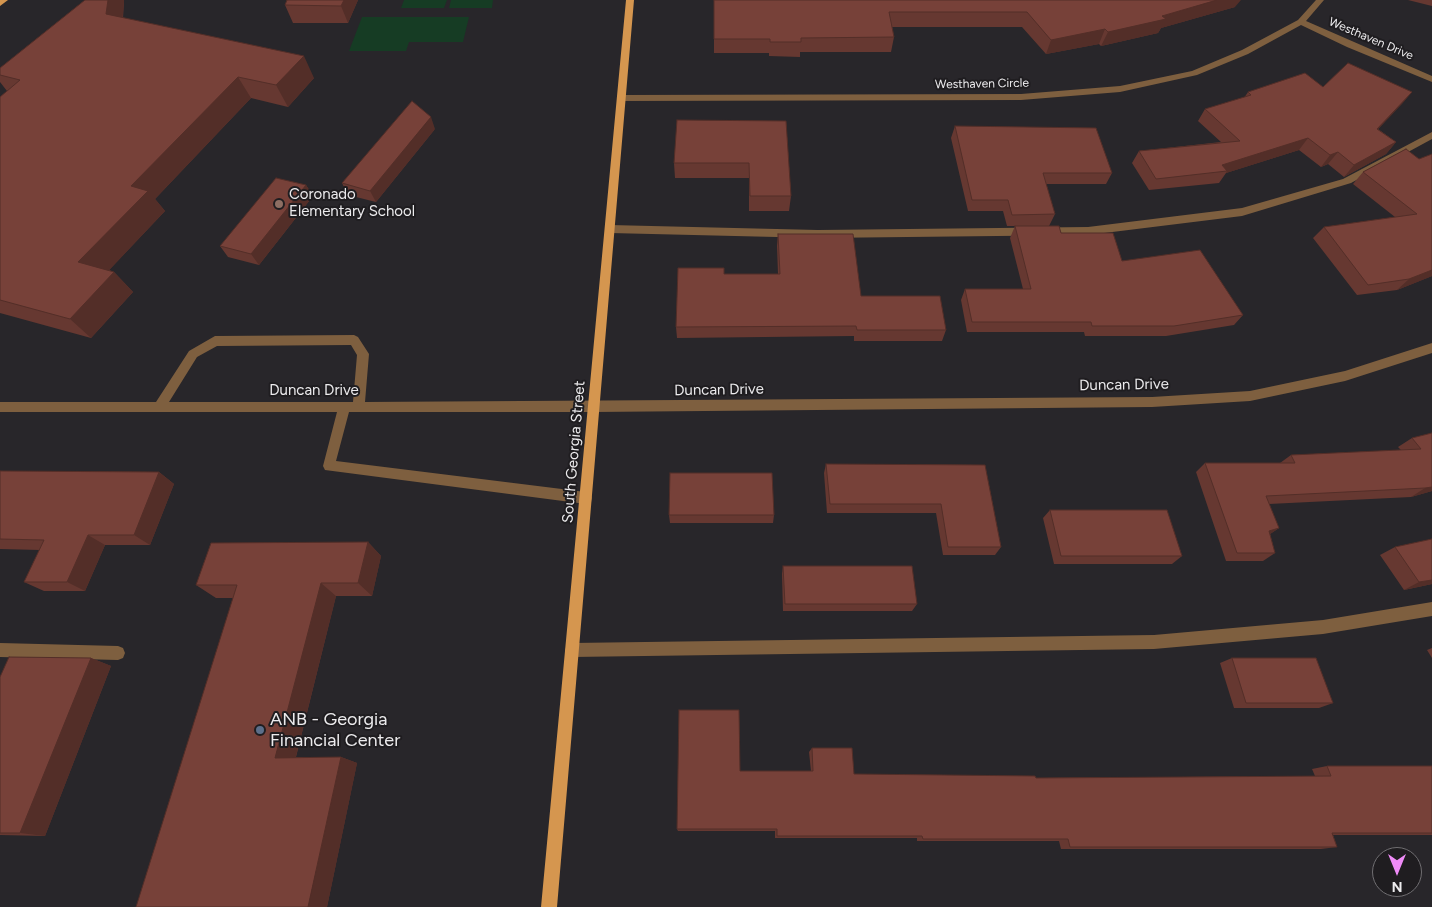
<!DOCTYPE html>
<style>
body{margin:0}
#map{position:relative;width:1432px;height:907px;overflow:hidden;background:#28262a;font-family:Figtree,sans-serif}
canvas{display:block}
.north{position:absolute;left:1372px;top:847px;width:50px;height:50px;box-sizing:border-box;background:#1f1d20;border:1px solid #716f72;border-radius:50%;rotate:180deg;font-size:14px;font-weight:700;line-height:20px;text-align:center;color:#ecebed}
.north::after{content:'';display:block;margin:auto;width:18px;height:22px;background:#ef8bf7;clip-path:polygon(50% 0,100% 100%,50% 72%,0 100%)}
</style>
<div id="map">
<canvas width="1432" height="907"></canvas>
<div class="north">N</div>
</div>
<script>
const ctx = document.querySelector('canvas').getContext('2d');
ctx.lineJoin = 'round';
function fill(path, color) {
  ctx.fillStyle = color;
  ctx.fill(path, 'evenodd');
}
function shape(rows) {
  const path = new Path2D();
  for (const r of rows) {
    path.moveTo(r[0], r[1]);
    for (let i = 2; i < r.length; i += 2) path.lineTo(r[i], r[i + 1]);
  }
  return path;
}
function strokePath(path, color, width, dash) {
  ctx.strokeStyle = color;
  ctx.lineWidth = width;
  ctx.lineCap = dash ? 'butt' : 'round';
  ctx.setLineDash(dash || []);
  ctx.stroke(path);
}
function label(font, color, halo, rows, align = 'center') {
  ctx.font = font + ' Figtree,sans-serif';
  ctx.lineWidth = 4;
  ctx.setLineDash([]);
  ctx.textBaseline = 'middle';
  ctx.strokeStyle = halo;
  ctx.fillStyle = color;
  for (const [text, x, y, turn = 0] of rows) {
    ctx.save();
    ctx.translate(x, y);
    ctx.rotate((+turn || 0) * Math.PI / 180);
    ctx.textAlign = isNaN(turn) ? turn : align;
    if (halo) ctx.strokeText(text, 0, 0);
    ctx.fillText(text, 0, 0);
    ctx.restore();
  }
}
fill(shape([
 [404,0,447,0,444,8,401,8],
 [451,0,493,0,492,8,449,8],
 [362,17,469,17,463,42,409,42,406,51,349,51]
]), '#163c24');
fill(shape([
 [1316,0,1324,0,1306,21,1432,76,1432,82,1347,47,1301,25,1248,54,1197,75,1120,92,1021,100,622,101,617,98,622,95,1021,94,1120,86,1192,71,1242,50,1298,20,1316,0],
 [1432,132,1432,139,1351,183,1242,216,1088,235,818,238,610,233,605,229,610,225,818,230,1088,227,1242,208,1343,179,1432,132],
 [354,335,358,337,369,354,365,402,1152,397,1250,391,1345,371,1432,343,1432,353,1345,381,1250,401,1152,407,594,412,349,412,336,461,586,492,591,494,592,498,591,502,586,504,325,470,323,466,337,412,0,412,0,402,156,402,189,351,215,336,354,335],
 [351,345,357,355,353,402,169,402,197,357,217,346,351,345],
 [1432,602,1432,616,1323,634,1154,649,572,657,567,655,565,650,567,645,572,643,1154,635,1323,620,1432,602],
 [0,643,118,646,123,648,125,653,123,658,118,660,0,657,0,643]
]), '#7e5f3f');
fill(shape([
 [0,0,8,0,0,6,0,0],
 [626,0,634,0,557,907,541,907,626,0]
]), '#d5964f');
fill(shape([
 [85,0,124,0,124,1,123,18,314,78,288,107,251,98,155,199,165,211,109,270,114,272,133,292,91,338,0,313,0,97,7,91,0,82,0,68],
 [358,0,348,23,293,23,285,5],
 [714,0,1235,7,1161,28,1158,33,1101,46,1099,44,1046,54,1022,27,892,27,894,37,891,52,800,52,800,57,769,56,769,53,714,53],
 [1408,0,1432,0,1432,6],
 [1323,87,1412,92,1378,129,1396,142,1386,154,1344,177,1328,164,1321,167,1299,150,1226,173,1219,183,1149,190,1132,163,1139,151,1221,142,1198,121,1205,109,1244,98,1248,92],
 [786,121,791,196,789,211,749,211,749,178,675,178,674,163],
 [955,126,1112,173,1106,184,1046,184,1055,214,1049,226,1007,226,1003,211,968,211,951,138],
 [435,129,376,202,348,195,342,183],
 [1406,149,1432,276,1397,290,1357,295,1313,238,1324,227,1395,217,1353,184,1363,172],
 [306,185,313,196,259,265,228,257,220,246],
 [1015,226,1061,233,1243,315,1234,325,1166,336,1085,336,1084,332,967,332,961,300,965,289,1023,289,1010,238],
 [778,234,861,296,946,330,942,341,854,341,854,336,677,338,676,327,724,274,778,274,777,246],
 [1432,433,1432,491,1411,497,1269,504,1279,528,1270,534,1275,553,1263,561,1226,561,1196,472,1205,463,1280,463,1291,455,1401,450,1398,447,1412,438],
 [826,464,985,465,1001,547,995,555,943,555,936,513,827,513,824,473],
 [0,471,159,472,174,484,150,545,105,545,85,591,44,591,24,582,40,550,0,549],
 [1050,510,1182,556,1172,564,1054,564,1043,518],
 [669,515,774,515,773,523,670,523],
 [1432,539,1432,584,1404,590,1380,555,1395,547],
 [368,542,381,556,372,596,336,596,296,757,341,757,357,763,327,907,233,598,216,598,196,585],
 [783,566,917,604,912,611,783,611,782,574],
 [1432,648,1432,658,1427,650],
 [91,658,111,666,45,836,0,835,0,677],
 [1232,658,1333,703,1319,708,1234,708,1220,663],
 [812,748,854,774,1036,778,1315,776,1312,769,1327,766,1432,766,1432,835,1333,835,1337,847,1321,849,1061,849,1059,841,917,841,917,838,775,838,775,831,678,831,677,829,740,771,811,771,809,752]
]), '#663831');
fill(shape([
 [108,0,124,0,124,1,121,36,106,14],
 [344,0,358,0,348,23,341,6],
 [1217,0,1241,0,1235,7,1161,28,1158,33,1101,46,1108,32],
 [1105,29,1099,44,1046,54,1051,40],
 [304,56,314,78,288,107,276,85],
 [238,77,251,98,155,199,165,211,98,282,78,262,131,186],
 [1412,92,1402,104,1367,141,1377,129],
 [431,117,435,129,376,202,370,191],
 [1308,138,1299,150,1226,173,1227,171,1222,165],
 [1396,142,1386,154,1344,177,1354,165],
 [1338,152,1328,164,1321,167,1330,155],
 [306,185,313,196,259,265,251,254],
 [1432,270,1432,276,1397,290,1409,279],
 [114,272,133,292,91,338,70,319],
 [159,472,174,484,150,545,134,535],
 [1432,487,1432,491,1411,497,1425,488],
 [1279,528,1267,536,1269,531],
 [88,535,105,545,85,591,67,582],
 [368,542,381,556,372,596,358,583],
 [1432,580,1432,584,1404,590,1419,582],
 [321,583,336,596,294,764,275,758],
 [91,658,111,666,45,836,20,833],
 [341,757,357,763,327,907,308,907]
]), '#532e28');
const building = shape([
 [85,0,108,0,106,14,304,56,276,85,238,77,131,186,148,191,78,262,114,272,70,319,0,300,0,97,20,80,0,75,0,68,85,0],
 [287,0,344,0,341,6,285,5,287,0],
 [714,0,1217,0,1162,16,1166,19,1108,32,1105,29,1051,40,1027,12,889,12,894,37,801,38,801,42,770,42,770,39,714,39,714,0],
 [1348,63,1412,92,1377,129,1396,142,1354,165,1338,152,1330,155,1308,138,1222,165,1227,171,1156,179,1139,151,1240,141,1205,109,1251,95,1248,92,1305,73,1323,87,1348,63],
 [412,101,431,117,370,191,342,183,412,101],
 [677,120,786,121,791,196,750,196,749,163,674,163,677,120],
 [955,126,1096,128,1112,173,1043,173,1055,214,1012,215,1008,200,972,200,955,126],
 [1406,149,1419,159,1432,154,1432,270,1409,279,1368,285,1324,227,1417,214,1363,172,1406,149],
 [276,178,306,185,251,254,220,246,276,178],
 [1015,226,1059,226,1061,233,1113,233,1122,261,1200,250,1243,315,1174,326,1092,326,1091,322,972,322,965,289,1031,289,1015,226],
 [778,234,853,234,861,296,940,296,946,330,857,330,856,326,676,327,678,268,724,268,724,274,780,274,778,234],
 [1432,433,1432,487,1425,488,1266,496,1279,528,1269,531,1275,553,1237,553,1205,463,1295,463,1291,455,1421,449,1412,438,1432,433],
 [826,464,985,465,1001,547,948,547,941,504,830,504,826,464],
 [0,471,159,472,134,535,88,535,67,582,24,582,44,540,0,539,0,471],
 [670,473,772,473,774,515,669,515,670,473],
 [1050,510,1167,510,1182,556,1061,556,1050,510],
 [1432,539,1432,580,1419,582,1395,547,1432,539],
 [368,542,358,583,321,583,275,758,341,757,308,907,136,907,237,585,196,585,211,543,368,542],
 [783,566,912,566,917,604,785,604,783,566],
 [9,657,91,658,20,833,0,833,0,677,9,657],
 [1232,658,1316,658,1333,703,1246,703,1232,658],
 [679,710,739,710,740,771,813,771,812,748,852,748,854,774,1035,776,1036,778,1331,776,1327,766,1432,766,1432,833,1332,833,1337,847,1070,847,1068,839,923,839,922,836,777,836,777,829,677,829,679,710]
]);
fill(building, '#774139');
strokePath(building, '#532e28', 1);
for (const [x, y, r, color] of [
 [279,204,5,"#8d6e63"],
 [260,730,5,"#5c6f8a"]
]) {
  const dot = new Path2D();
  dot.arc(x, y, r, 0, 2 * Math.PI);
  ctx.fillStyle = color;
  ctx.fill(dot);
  strokePath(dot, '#1f1d20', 2);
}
label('12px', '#ecebed', '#1f1d20', [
 ["Westhaven Drive",1371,39,23],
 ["Westhaven Circle",982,84,-1]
]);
label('15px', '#ecebed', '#1f1d20', [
 ["Coronado",289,195],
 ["Elementary School",289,212]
], 'left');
label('15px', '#ecebed', '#1f1d20', [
 ["Duncan Drive",1124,385,-1],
 ["Duncan Drive",719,390,-1],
 ["Duncan Drive",314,391],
 ["South Georgia Street",574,452,-85]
]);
label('18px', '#ecebed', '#1f1d20', [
 ["ANB - Georgia",270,720],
 ["Financial Center",270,741]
], 'left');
</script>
